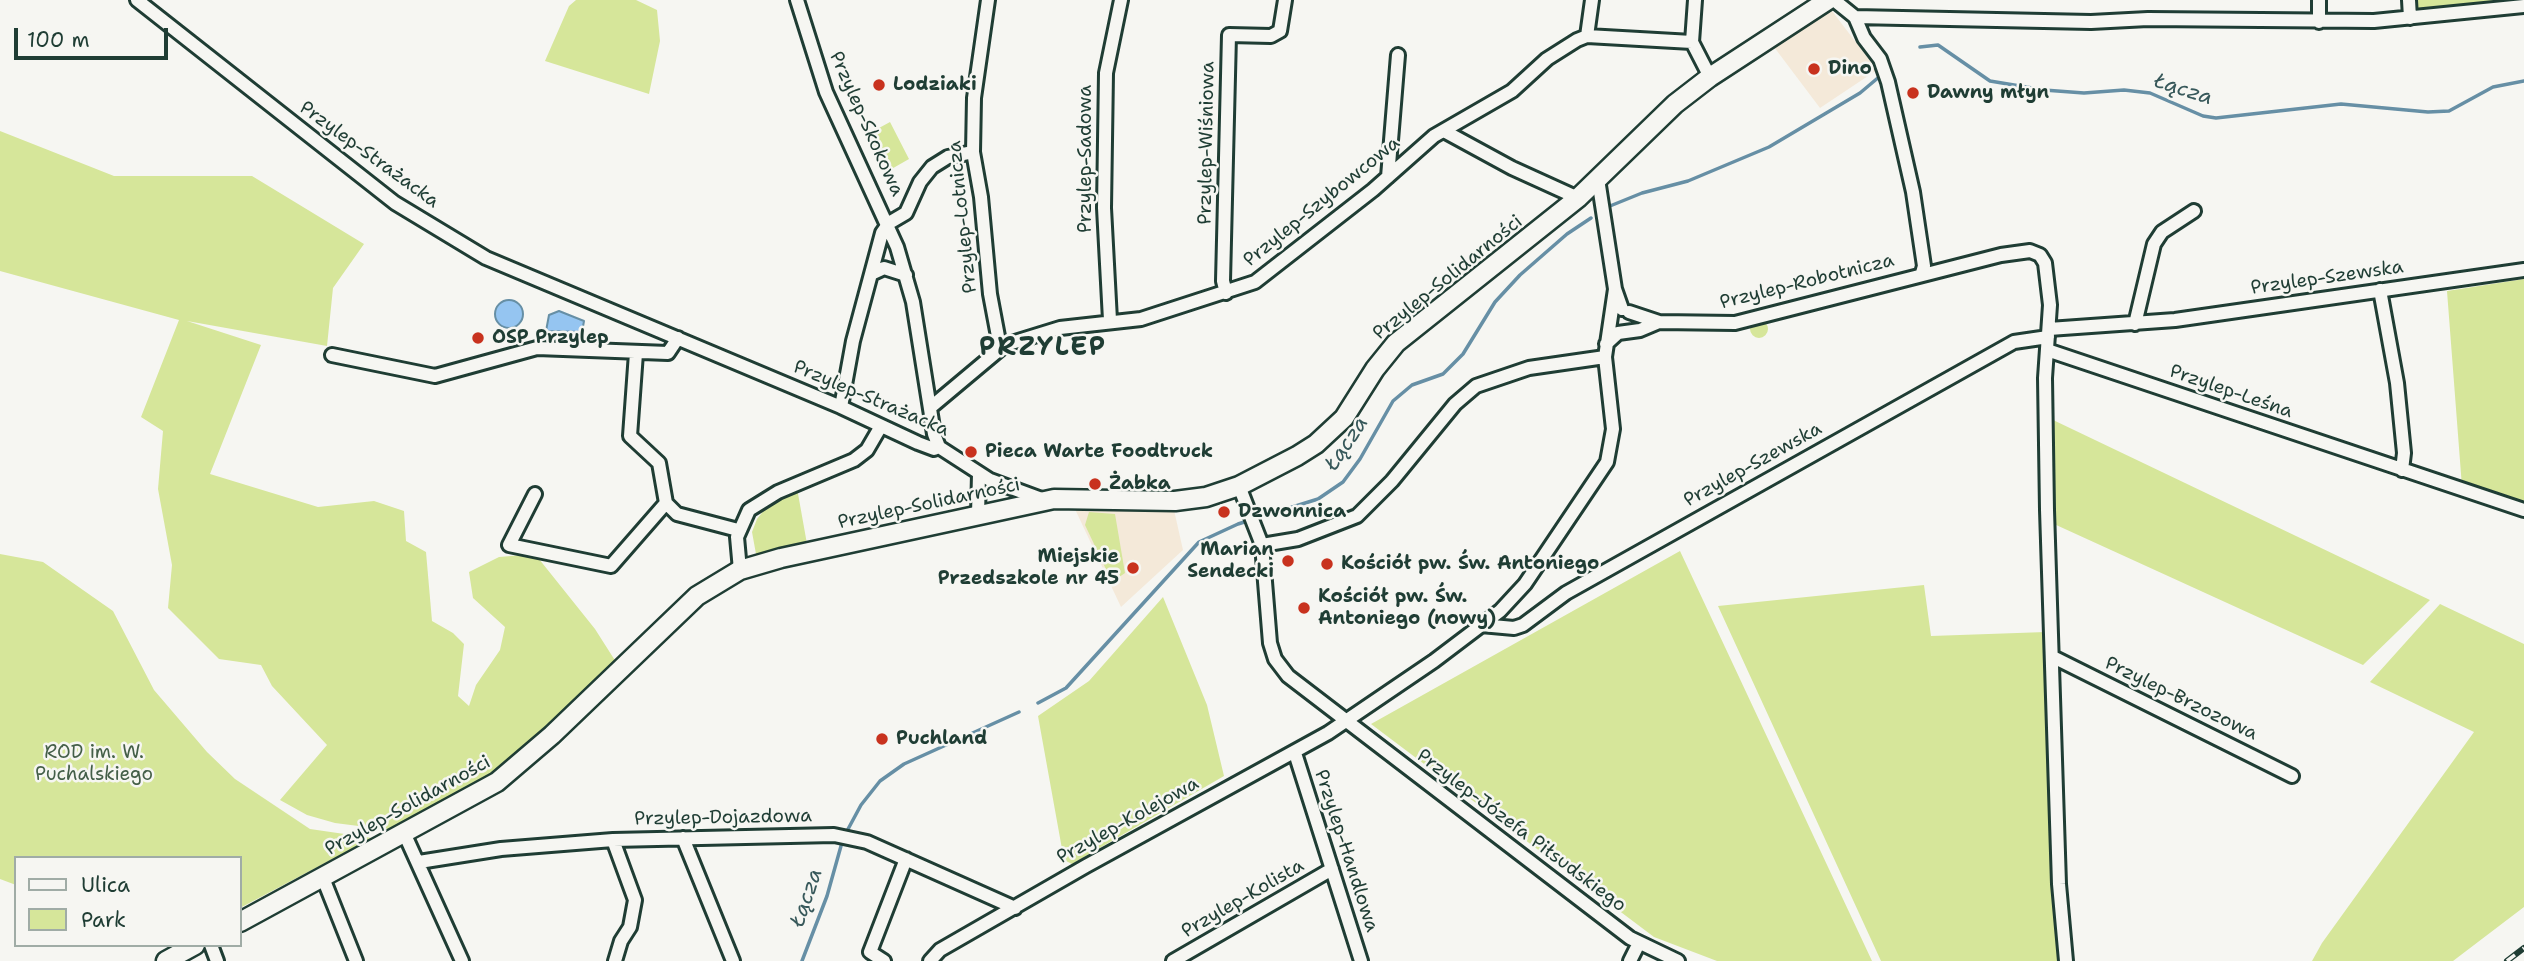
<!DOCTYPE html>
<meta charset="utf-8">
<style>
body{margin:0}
#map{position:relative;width:2524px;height:961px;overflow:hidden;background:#f6f6f2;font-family:"Shantell Sans",sans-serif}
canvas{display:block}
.legend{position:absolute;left:14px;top:856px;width:228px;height:91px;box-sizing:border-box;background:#f6f6f2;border:2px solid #a0aca6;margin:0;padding:9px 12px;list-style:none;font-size:21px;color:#1f3d34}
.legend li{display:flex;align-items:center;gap:14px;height:35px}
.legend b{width:35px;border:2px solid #a0aca6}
.scale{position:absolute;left:14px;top:28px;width:154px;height:32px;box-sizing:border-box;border:4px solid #1f3d34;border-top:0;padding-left:9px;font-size:21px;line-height:24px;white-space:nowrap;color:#1f3d34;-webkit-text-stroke:5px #f6f6f2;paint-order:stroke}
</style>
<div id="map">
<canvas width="2524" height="961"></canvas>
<ul class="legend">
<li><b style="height:9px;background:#f6f6f2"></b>Ulica</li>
<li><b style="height:19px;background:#d6e69a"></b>Park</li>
</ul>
<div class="scale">100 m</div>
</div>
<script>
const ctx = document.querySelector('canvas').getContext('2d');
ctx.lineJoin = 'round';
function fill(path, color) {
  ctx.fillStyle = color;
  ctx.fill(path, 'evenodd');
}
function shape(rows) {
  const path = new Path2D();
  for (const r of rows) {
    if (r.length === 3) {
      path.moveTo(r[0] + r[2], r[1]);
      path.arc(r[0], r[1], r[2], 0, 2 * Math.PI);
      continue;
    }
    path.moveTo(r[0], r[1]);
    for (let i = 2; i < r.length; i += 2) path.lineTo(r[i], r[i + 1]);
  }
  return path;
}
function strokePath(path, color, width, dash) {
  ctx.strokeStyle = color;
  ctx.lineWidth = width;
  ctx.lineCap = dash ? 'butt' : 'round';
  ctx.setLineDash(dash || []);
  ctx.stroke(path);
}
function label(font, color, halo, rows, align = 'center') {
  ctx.font = font + ' "Shantell Sans",sans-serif';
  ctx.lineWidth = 5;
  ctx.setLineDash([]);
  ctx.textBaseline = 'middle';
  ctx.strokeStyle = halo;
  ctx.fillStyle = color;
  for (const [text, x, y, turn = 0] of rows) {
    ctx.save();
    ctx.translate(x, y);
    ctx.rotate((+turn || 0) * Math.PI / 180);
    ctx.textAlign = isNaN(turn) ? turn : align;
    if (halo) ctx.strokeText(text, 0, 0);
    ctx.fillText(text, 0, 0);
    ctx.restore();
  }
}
fill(shape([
 [1829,11,1832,11,1877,70,1820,108,1774,47],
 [1074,507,1174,510,1183,550,1121,607]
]), '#f4e9d9');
fill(shape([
 [576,0,636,0,657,10,660,41,649,94,545,61,569,6],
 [2417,0,2514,0,2417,11],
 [890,122,909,159,888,171,868,134],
 [0,131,114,176,252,176,364,244,333,288,327,346,187,321,261,345,210,474,318,507,374,501,404,511,406,541,426,552,432,621,453,633,464,644,458,696,469,706,476,685,500,650,505,627,473,598,469,572,499,557,535,554,595,629,616,662,497,770,390,830,335,823,307,815,280,800,327,745,272,686,261,665,219,659,168,608,172,565,158,489,163,431,141,417,179,320,0,271],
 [2524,279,2524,507,2462,487,2447,291],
 [1759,329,9],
 [2051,419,2430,600,2363,665,2054,524],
 [797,488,807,544,756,554,752,532,757,519,769,504],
 [1089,512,1115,514,1125,573,1112,582,1085,525],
 [1680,551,1872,961,1717,961,1654,937,1371,724],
 [0,554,43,562,113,611,154,690,207,752,235,779,310,829,372,838,240,908,240,858,16,858,16,885,0,879],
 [1924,585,1931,636,2046,632,2062,961,1881,961,1718,606],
 [1163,597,1207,705,1224,776,1072,864,1064,860,1038,716,1089,681],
 [2440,604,2524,644,2524,907,2453,961,2312,961,2322,943,2474,732,2370,682]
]), '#d6e69a');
const water = shape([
 [509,314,14],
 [559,311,584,321,582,332,546,331,549,315,559,311]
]);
fill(water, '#95c5f1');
strokePath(water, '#668fa5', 2);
strokePath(shape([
 [1920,47,1938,45,1990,81,2044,90,2084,93,2124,90,2150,93,2203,116,2216,118,2341,104,2428,112,2449,111,2493,87,2524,81],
 [1610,206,1642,193,1688,181,1769,147,1860,93,1879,77],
 [1038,703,1066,688,1199,542,1238,524,1318,499,1343,482,1360,459,1393,401,1412,385,1443,374,1463,354,1495,302,1520,275,1567,234,1591,218],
 [847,831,861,805,880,781,904,764,1019,712],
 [802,961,827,896,841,846]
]), '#668fa5', 3.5);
const minor = shape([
 [137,0,395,203,486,258,841,407,918,443,934,449,939,447,990,480,1044,500],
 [797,0,826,92,897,247,913,302,934,434,939,447],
 [988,0,974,98,973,152,981,197,990,294,1000,347],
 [1695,0,1692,42,1710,77],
 [1834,0,1855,17,1864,38,1880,59,1888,82,1913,192,1924,266,1922,273],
 [2409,0,2410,18],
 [1855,17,2091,22,2148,19,2374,21,2524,6],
 [2319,22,2319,0],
 [1587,36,1592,0],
 [1444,131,1512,168,1578,198],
 [1388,177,1398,55],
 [1598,179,1615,289,1622,309],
 [871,274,884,268,906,275],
 [2380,290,2397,383,2404,453,2402,470],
 [1226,293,1223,281,1229,35,1271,36,1280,31,1285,0],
 [1629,312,1659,322,1735,323,2001,255,2030,251,2040,255,2045,263,2050,305,2045,378,2047,510,2059,884,2066,961],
 [1110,320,1104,208,1106,73,1121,0],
 [2135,324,2154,244,2162,232,2194,211],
 [2049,329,2175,320,2524,270],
 [1606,344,1618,333,1640,330,1659,322],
 [2047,350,2524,510],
 [636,353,630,436,659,463,666,503,677,514,738,530],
 [332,355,435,376,537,348,668,353,678,338],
 [841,407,853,341,882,233,889,223,906,213,920,182,932,167,948,157,973,152],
 [931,407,1005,345,1060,328,1141,319,1255,282,1373,190,1434,136,1512,91,1547,59,1577,40,1587,36,1692,42],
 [1239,486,1262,545,1270,643,1275,659,1288,676,1630,938,1678,961],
 [535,494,509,545,611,566,666,503],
 [978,515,979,474],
 [1262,545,1298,539,1357,516,1392,481,1455,404,1476,386,1529,368,1605,357],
 [740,570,737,537,749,510,778,492,854,460,867,450,881,426],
 [1481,625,1514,628,1523,625,1566,593,2014,342,2048,337],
 [2053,657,2292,776],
 [1295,753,1361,961],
 [405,835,462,961],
 [683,838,733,961],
 [613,840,635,900,630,927,621,941,615,961],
 [419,862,501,849,613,840,834,835,867,842,1015,908],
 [323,878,356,961],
 [211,945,217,961],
 [884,961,870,952,906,859],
 [930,961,940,950,1086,866,1328,733,1434,661,1500,611,1525,584,1607,462,1613,429,1605,357,1615,289],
 [1173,961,1332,869],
 [1630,961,1639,943]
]);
const secondary = shape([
 [240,922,497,782,552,735,697,596,740,570,781,558,1054,499,1175,501,1206,497,1239,486,1297,456,1316,444,1344,418,1375,369,1396,343,1578,198,1675,104,1710,77,1828,0],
 [166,961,195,945]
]);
strokePath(minor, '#1f3d34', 18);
strokePath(secondary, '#1f3d34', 23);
strokePath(minor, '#f6f6f2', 12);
strokePath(secondary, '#f6f6f2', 18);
const rail = shape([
 [2507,961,2524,948]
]);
strokePath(rail, '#1f3d34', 6);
strokePath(rail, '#f6f6f2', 3.5, [10]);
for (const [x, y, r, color] of [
 [1814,69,7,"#c8321e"],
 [879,85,7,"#c8321e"],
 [1913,93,7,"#c8321e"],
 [478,338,7,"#c8321e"],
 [971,452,7,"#c8321e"],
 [1095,484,7,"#c8321e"],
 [1224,512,7,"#c8321e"],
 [1288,561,7,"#c8321e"],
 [1327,564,7,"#c8321e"],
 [1133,568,7,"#c8321e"],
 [1304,608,7,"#c8321e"],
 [882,739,7,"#c8321e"]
]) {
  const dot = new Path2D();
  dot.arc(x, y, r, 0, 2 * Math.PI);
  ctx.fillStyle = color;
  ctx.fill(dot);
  strokePath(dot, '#f6f6f2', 2.5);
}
label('bold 19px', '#1f3d34', '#f6f6f2', [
 ["Dino",1828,69],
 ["Lodziaki",893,85],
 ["Dawny młyn",1927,93],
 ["OSP Przylep",492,338],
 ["Pieca Warte Foodtruck",985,452],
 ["Żabka",1109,484],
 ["Dzwonnica",1238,512],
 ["Marian",1274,550,"right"],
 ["Sendecki",1274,572,"right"],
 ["Miejskie",1119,557,"right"],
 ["Przedszkole nr 45",1119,579,"right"],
 ["Kościół pw. Św. Antoniego",1341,564],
 ["Kościół pw. Św.",1318,597],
 ["Antoniego (nowy)",1318,619],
 ["Puchland",896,739]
], 'left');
label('19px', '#1f3d34', '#f6f6f2', [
 ["Przylep-Skokowa",866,124,66],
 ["Przylep-Wiśniowa",1207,143,-89],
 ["Przylep-Strażacka",369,155,36],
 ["Przylep-Sadowa",1086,159,-90],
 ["Przylep-Szybowcowa",1322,202,-39],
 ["Przylep-Lotnicza",963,217,-96],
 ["Przylep-Solidarności",1448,278,-39],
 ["Przylep-Szewska",2327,278,-8],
 ["Przylep-Robotnicza",1807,282,-14],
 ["Przylep-Leśna",2231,392,19],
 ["Przylep-Strażacka",871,399,23],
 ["Przylep-Szewska",1753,465,-29],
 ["Przylep-Solidarności",929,504,-12],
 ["Przylep-Brzozowa",2181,699,26],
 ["Przylep-Solidarności",408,806,-29],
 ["Przylep-Dojazdowa",723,818,-1],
 ["Przylep-Kolejowa",1128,821,-29],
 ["Przylep-Józefa Piłsudskiego",1521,831,37],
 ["Przylep-Handlowa",1346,851,72],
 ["Przylep-Kolista",1243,899,-30]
]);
label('19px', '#445f48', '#f6f6f2', [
 ["ROD im. W.",94,753],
 ["Puchalskiego",94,775]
]);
label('italic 21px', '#37585a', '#f6f6f2', [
 ["Łącza",2183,90,18],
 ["Łącza",1347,444,-56],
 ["Łącza",807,898,-71]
]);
ctx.letterSpacing = '2px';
label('bold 26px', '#1f3d34', '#f6f6f2', [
 ["PRZYLEP",1043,348]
]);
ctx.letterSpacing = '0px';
</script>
